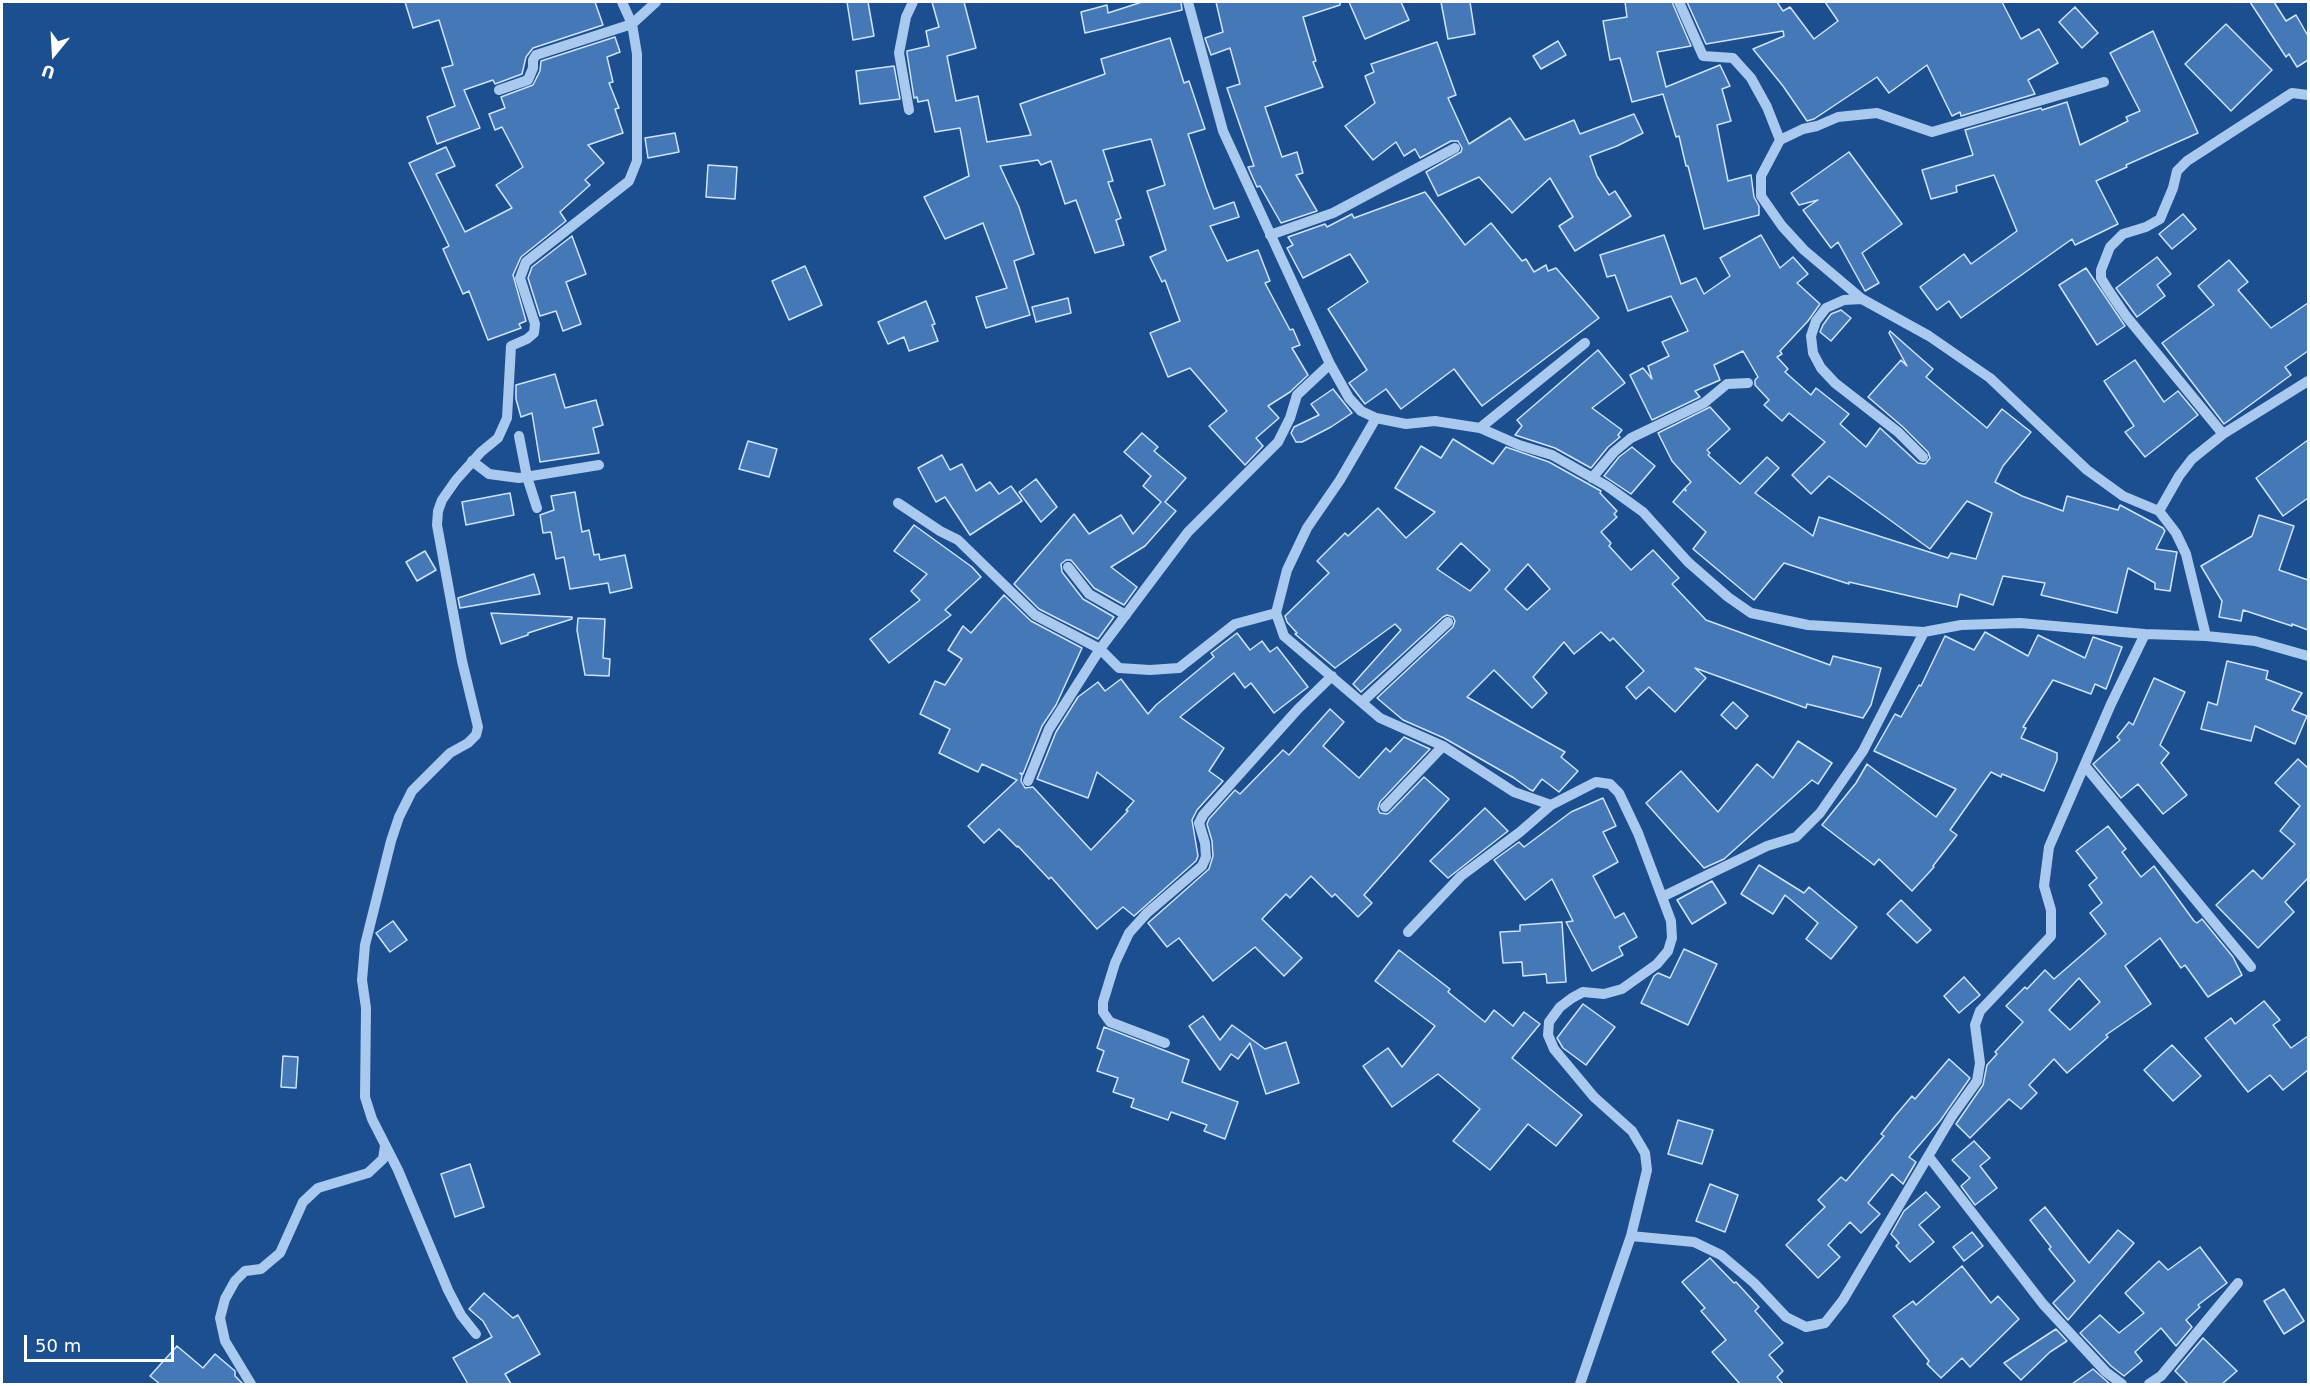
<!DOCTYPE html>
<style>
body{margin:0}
#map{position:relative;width:2310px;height:1386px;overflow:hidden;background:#1b4f8f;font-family:"DejaVu Sans",sans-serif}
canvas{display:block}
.frame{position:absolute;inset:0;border:3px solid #fff;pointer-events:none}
.north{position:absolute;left:24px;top:24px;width:60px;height:60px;-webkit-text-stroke:4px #1b4f8f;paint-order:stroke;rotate:198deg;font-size:16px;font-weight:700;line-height:24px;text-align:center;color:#fff}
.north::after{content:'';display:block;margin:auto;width:21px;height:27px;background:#fff;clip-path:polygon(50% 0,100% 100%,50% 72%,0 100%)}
.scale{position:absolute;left:24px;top:1335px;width:150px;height:27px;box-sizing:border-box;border:3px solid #fff;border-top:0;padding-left:8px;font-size:18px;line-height:21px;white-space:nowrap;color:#fff;-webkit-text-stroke:4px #1b4f8f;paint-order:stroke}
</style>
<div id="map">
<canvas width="2310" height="1386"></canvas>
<div class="frame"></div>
<div class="north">U</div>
<div class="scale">50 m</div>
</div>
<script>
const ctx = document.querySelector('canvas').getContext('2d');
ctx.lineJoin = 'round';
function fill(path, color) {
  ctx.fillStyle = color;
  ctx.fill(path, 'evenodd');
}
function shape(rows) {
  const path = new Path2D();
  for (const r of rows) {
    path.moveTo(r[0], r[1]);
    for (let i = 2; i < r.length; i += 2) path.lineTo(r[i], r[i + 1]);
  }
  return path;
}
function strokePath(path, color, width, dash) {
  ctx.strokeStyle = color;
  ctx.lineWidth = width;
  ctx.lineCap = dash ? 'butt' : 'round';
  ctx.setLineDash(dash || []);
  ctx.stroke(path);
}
const building = shape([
 [405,2,595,2,603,25,533,48,526,57,522,74,495,84,493,80,464,90,480,128,437,144,427,117,455,106,442,68,453,65,439,20,413,28,405,2],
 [847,2,868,2,874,36,853,40,847,2],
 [932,2,964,2,976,48,947,56,956,101,978,96,987,142,1031,135,1020,104,1105,74,1101,59,1170,38,1184,83,1189,81,1205,129,1188,134,1206,188,1214,209,1234,202,1239,217,1210,226,1227,261,1258,250,1270,281,1265,283,1290,330,1293,329,1300,345,1292,348,1308,375,1290,392,1268,406,1279,418,1256,438,1263,446,1245,465,1209,426,1227,411,1190,368,1168,377,1150,333,1180,321,1165,280,1162,282,1150,257,1166,250,1147,191,1165,185,1151,139,1103,150,1113,181,1108,182,1121,218,1116,220,1124,245,1095,253,1076,200,1065,204,1051,161,1041,165,1038,160,1000,166,1019,207,1034,254,1014,261,1030,315,986,328,976,297,1007,288,983,223,945,239,924,197,969,176,960,128,935,132,928,100,918,102,917,97,914,98,907,53,907,51,929,46,926,31,939,27,932,2],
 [1142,2,1181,2,1182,10,1085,33,1081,12,1107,5,1108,13,1142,2],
 [1216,2,1340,2,1340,5,1303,17,1316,61,1313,62,1323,87,1265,107,1282,157,1297,152,1303,173,1296,175,1317,211,1281,223,1260,186,1257,187,1248,167,1254,166,1227,88,1240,84,1230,48,1211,55,1205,38,1223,32,1216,2],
 [1349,2,1401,2,1409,20,1365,39,1349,2],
 [1441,2,1470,2,1475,34,1448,39,1441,2],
 [1625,2,1672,2,1691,46,1657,52,1666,87,1720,65,1730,86,1722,89,1731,121,1717,125,1728,181,1751,175,1754,197,1759,206,1759,215,1704,229,1688,166,1686,166,1679,136,1676,137,1663,94,1632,102,1620,58,1610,60,1603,21,1627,17,1625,2],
 [1687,2,1777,2,1783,11,1790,7,1814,39,1838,21,1825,2,2002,2,2021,39,2039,29,2058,63,2028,80,2035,94,1961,116,1960,112,1952,116,1927,65,1889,93,1877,77,1814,119,1807,121,1783,86,1753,49,1784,36,1783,31,1706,44,1687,2],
 [2250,2,2274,2,2286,21,2296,15,2308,36,2308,60,2297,67,2289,54,2286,57,2250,2],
 [2075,7,2098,33,2082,48,2059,22,2075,7],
 [2226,24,2272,70,2231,111,2185,64,2226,24],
 [2153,31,2198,133,2126,165,2127,167,2096,181,2118,224,2075,245,2072,239,1961,318,1949,301,1937,310,1920,287,1964,254,1971,264,2017,231,1994,175,1956,186,1957,192,1931,199,1922,170,1973,155,1965,130,2041,108,2042,110,2067,102,2080,145,2128,121,2126,117,2140,111,2110,53,2153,31],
 [615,37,620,52,607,57,613,82,609,83,619,108,615,109,623,133,588,145,604,163,585,180,590,185,560,212,566,221,521,257,513,275,526,321,519,324,521,328,488,340,469,291,463,294,443,249,449,246,409,163,446,147,455,166,436,174,465,232,512,208,496,185,523,167,502,127,495,130,489,114,505,108,501,97,533,85,540,71,541,61,615,37],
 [1558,41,1566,55,1541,69,1533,56,1558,41],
 [1437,42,1456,95,1448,98,1469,144,1510,118,1525,140,1574,120,1580,134,1634,114,1643,133,1617,146,1590,156,1597,176,1609,195,1615,191,1631,216,1575,251,1559,226,1573,217,1550,178,1512,213,1479,177,1438,196,1426,172,1461,152,1462,148,1458,141,1451,141,1420,158,1415,149,1404,156,1396,142,1373,160,1345,126,1375,103,1365,76,1374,72,1371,64,1437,42],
 [894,66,900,99,860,104,856,71,894,66],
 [675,133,679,152,648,158,645,138,675,133],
 [1849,152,1902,224,1862,253,1879,283,1865,291,1838,242,1831,248,1803,210,1818,200,1799,205,1791,193,1849,152],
 [708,165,737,167,735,199,706,197,708,165],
 [1425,192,1465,245,1491,223,1522,261,1526,259,1534,272,1546,265,1548,271,1556,268,1599,318,1482,406,1454,369,1401,409,1386,389,1365,404,1349,383,1367,370,1328,309,1368,282,1350,254,1303,278,1287,248,1293,245,1288,237,1325,224,1327,227,1352,214,1354,218,1425,192],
 [2183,214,2196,229,2172,249,2159,234,2183,214],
 [1664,235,1681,284,1696,278,1704,294,1730,276,1720,258,1761,235,1780,268,1793,257,1808,274,1797,283,1820,304,1808,321,1780,351,1782,354,1777,357,1788,369,1785,372,1811,395,1816,388,1849,414,1840,424,1866,447,1880,428,1918,463,1925,464,1930,458,1928,452,1903,427,1868,397,1901,360,1907,366,1889,333,1890,331,1933,369,1926,377,1987,428,2002,409,2031,432,2003,466,1995,482,2022,496,2063,511,2067,496,2118,510,2120,505,2163,528,2165,531,2156,549,2177,552,2170,591,2155,589,2155,583,2128,568,2117,613,2041,595,2045,583,2003,576,1993,605,1960,594,1957,607,1849,582,1849,584,1784,563,1754,600,1693,549,1706,532,1673,502,1684,489,1686,491,1685,488,1691,482,1672,461,1658,433,1710,407,1730,429,1707,450,1710,453,1708,455,1740,484,1767,457,1779,468,1755,493,1813,536,1819,517,1948,558,1951,553,1976,559,1992,513,1967,501,1930,549,1829,476,1811,494,1792,475,1825,442,1789,413,1782,421,1764,405,1769,400,1755,385,1755,380,1758,377,1743,351,1714,365,1720,380,1695,391,1700,397,1652,420,1630,375,1643,368,1652,379,1648,366,1669,356,1662,342,1688,331,1671,296,1628,311,1615,275,1607,277,1600,255,1664,235],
 [572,236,586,274,566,282,581,324,563,331,556,311,540,316,528,278,532,267,572,236],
 [2157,257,2171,274,2157,285,2165,296,2137,317,2116,288,2157,257],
 [2229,260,2248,282,2238,290,2271,328,2308,303,2308,351,2285,367,2291,375,2224,424,2162,343,2214,305,2198,286,2229,260],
 [805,266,822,305,789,320,772,281,805,266],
 [2086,268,2125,326,2097,345,2059,285,2086,268],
 [1068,298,1071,313,1036,322,1032,307,1068,298],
 [926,301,935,324,932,325,938,341,909,351,904,337,888,344,878,322,926,301],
 [1841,310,1851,318,1831,341,1820,332,1823,325,1831,314,1841,310],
 [1598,350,1625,383,1592,408,1622,430,1618,435,1620,437,1608,447,1591,468,1555,448,1515,435,1522,426,1517,420,1598,350],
 [2135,360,2164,402,2178,391,2198,415,2145,457,2125,432,2134,426,2104,381,2135,360],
 [555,374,565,408,596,400,603,425,593,428,599,453,540,462,532,413,521,417,516,399,516,385,555,374],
 [1333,389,1352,413,1331,427,1302,442,1296,442,1291,433,1294,427,1319,415,1311,404,1333,389],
 [1142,433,1158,447,1154,451,1186,478,1165,502,1176,511,1145,546,1111,567,1137,587,1124,605,1094,588,1071,560,1066,560,1061,564,1062,572,1083,599,1114,617,1098,639,1039,609,1014,584,1074,514,1089,534,1121,515,1133,534,1161,502,1143,486,1151,476,1124,452,1142,433],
 [1453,439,1493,464,1506,447,1549,462,1601,491,1600,493,1617,511,1614,514,1617,517,1601,532,1611,543,1609,546,1631,570,1653,550,1679,578,1672,584,1706,620,1830,665,1833,656,1881,668,1871,705,1863,718,1807,704,1806,708,1695,668,1706,678,1675,712,1649,687,1636,699,1626,687,1644,671,1613,638,1610,641,1601,632,1574,654,1564,642,1533,677,1547,693,1532,708,1494,670,1467,697,1565,752,1561,757,1578,771,1559,792,1542,779,1533,791,1529,789,1514,778,1444,738,1403,720,1377,698,1453,627,1455,621,1453,617,1447,615,1443,617,1361,692,1353,684,1401,630,1395,624,1335,668,1295,634,1297,633,1287,622,1285,616,1329,573,1317,561,1345,533,1348,536,1378,508,1406,538,1435,512,1395,488,1421,446,1441,458,1453,439],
 [1461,543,1490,570,1470,591,1437,569,1461,543],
 [1528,564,1550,589,1527,610,1505,589,1528,564],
 [2308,440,2308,498,2283,516,2256,478,2308,440],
 [748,441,777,449,769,477,739,469,748,441],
 [1632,447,1655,466,1631,494,1604,476,1619,457,1632,447],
 [942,455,950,470,962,464,976,491,990,482,999,494,1011,486,1022,501,970,535,945,497,936,502,918,468,942,455],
 [1036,479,1057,507,1041,522,1019,492,1036,479],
 [575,492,582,532,589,530,594,555,599,554,600,560,625,555,632,588,610,593,608,583,570,589,564,557,556,559,551,532,543,533,540,515,554,510,551,496,575,492],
 [510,493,514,515,466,525,462,502,510,493],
 [2259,515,2294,526,2279,570,2308,580,2308,630,2292,624,2292,626,2243,610,2241,621,2219,617,2222,601,2201,566,2252,536,2259,515],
 [914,525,972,567,981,577,945,610,951,615,889,663,870,639,920,600,911,591,927,574,894,551,914,525],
 [425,551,436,570,417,581,406,562,425,551],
 [534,574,540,594,460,608,458,598,534,574],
 [1004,595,1031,621,1082,648,1056,705,1042,726,1023,774,1020,773,1022,775,1021,781,1025,788,1033,787,1091,850,1128,811,1126,810,1134,801,1097,772,1088,798,1037,779,1056,732,1078,697,1098,682,1105,691,1121,679,1148,714,1156,705,1214,657,1211,653,1237,633,1250,650,1262,641,1270,652,1277,647,1308,687,1274,713,1251,683,1245,688,1234,673,1180,717,1224,748,1209,771,1223,781,1197,810,1192,820,1198,856,1196,861,1134,916,1123,907,1097,929,1051,877,1049,879,1018,846,1017,847,999,829,984,843,968,826,1017,780,982,764,978,772,939,753,950,729,920,714,935,681,945,685,962,659,948,650,963,626,971,633,1004,595],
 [491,613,572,617,572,619,528,633,528,635,501,644,491,613],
 [578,618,605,619,603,658,610,659,609,676,585,675,577,630,578,618],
 [1985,632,2028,656,2038,635,2085,658,2093,637,2122,647,2106,689,2095,684,2091,694,2053,680,2023,727,2026,728,2021,738,2057,753,2057,760,2044,791,2002,774,2001,777,1991,772,1950,830,1957,835,1933,866,1934,867,1912,891,1879,859,1874,865,1822,825,1856,783,1867,764,1936,817,1956,789,1874,751,1895,714,1901,717,1919,685,1921,686,1945,636,1974,650,1985,632],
 [2227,661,2268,671,2266,679,2302,693,2292,710,2307,716,2295,744,2255,726,2251,741,2201,729,2208,702,2217,705,2227,661],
 [2154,678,2185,692,2160,745,2169,753,2161,763,2187,795,2163,814,2138,784,2121,798,2093,764,2120,740,2117,737,2129,722,2133,725,2154,678],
 [1733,702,1748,716,1736,729,1721,715,1733,702],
 [1330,709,1344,722,1323,746,1359,778,1386,748,1390,752,1404,737,1430,749,1380,802,1378,809,1380,813,1387,814,1390,812,1424,777,1449,799,1364,895,1372,903,1358,917,1335,894,1332,897,1311,876,1290,898,1286,894,1262,919,1302,958,1284,976,1255,947,1213,981,1179,938,1167,947,1148,923,1209,869,1213,856,1212,841,1207,824,1209,819,1235,790,1240,794,1283,750,1289,755,1330,709],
 [1798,741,1832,763,1818,784,1812,780,1724,859,1704,868,1646,803,1681,771,1718,812,1757,764,1773,778,1798,741],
 [2298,759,2308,768,2308,878,2285,902,2294,912,2258,948,2216,905,2253,870,2262,879,2295,844,2280,831,2300,806,2275,783,2298,759],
 [1603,798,1616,826,1603,832,1618,862,1593,876,1615,918,1624,913,1637,937,1619,947,1623,955,1592,971,1566,922,1573,921,1552,879,1525,900,1494,860,1519,842,1524,847,1571,812,1603,798],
 [1485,808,1508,831,1448,878,1430,861,1485,808],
 [2108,826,2126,849,2122,852,2141,877,2154,866,2194,921,2197,923,2202,919,2233,957,2242,975,2208,997,2185,965,2181,968,2160,938,2125,966,2151,1004,2106,1035,2108,1037,2067,1073,2054,1059,2029,1085,2037,1093,2021,1109,2009,1099,1970,1138,1956,1124,1983,1085,1987,1065,1997,1054,1995,1052,2023,1022,2006,1006,2025,987,2027,989,2045,970,2054,979,2106,934,2090,913,2102,903,2089,885,2097,878,2076,851,2108,826],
 [2079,978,2100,1002,2070,1030,2049,1010,2079,978],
 [1759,865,1804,893,1809,887,1857,927,1831,959,1806,939,1818,923,1785,895,1773,914,1741,894,1759,865],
 [1712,881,1726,903,1692,924,1677,900,1712,881],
 [1901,900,1931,930,1917,943,1887,914,1901,900],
 [393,921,407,940,390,952,376,933,393,921],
 [1562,922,1566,982,1547,983,1546,974,1523,976,1522,962,1503,963,1500,932,1520,931,1520,925,1562,922],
 [1684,949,1717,964,1688,1025,1641,1003,1654,976,1658,973,1670,978,1684,949],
 [1399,950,1450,989,1448,992,1485,1022,1494,1010,1513,1026,1524,1012,1540,1024,1512,1058,1582,1115,1556,1146,1528,1124,1490,1170,1453,1141,1480,1109,1438,1074,1392,1107,1363,1066,1388,1048,1402,1067,1435,1026,1375,981,1399,950],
 [1964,977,1980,995,1959,1013,1944,996,1964,977],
 [2264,1001,2280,1020,2273,1025,2291,1048,2308,1036,2308,1070,2283,1090,2270,1075,2248,1092,2205,1038,2231,1018,2235,1024,2264,1001],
 [1583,1004,1615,1027,1586,1065,1563,1048,1557,1038,1583,1004],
 [1203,1016,1220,1040,1232,1025,1265,1049,1286,1042,1299,1083,1266,1094,1250,1043,1238,1059,1231,1054,1220,1070,1189,1026,1203,1016],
 [1104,1027,1189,1060,1182,1082,1238,1102,1225,1139,1204,1131,1207,1125,1171,1112,1168,1120,1131,1107,1134,1099,1113,1092,1118,1078,1097,1071,1104,1051,1097,1048,1104,1027],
 [2172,1045,2201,1076,2173,1101,2144,1070,2172,1045],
 [283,1056,298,1057,296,1088,281,1087,283,1056],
 [1949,1059,1970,1078,1940,1121,1909,1157,1916,1162,1903,1184,1892,1174,1868,1203,1880,1214,1861,1233,1850,1222,1828,1245,1840,1257,1818,1278,1786,1245,1825,1207,1818,1200,1841,1177,1846,1181,1884,1136,1881,1134,1895,1116,1912,1096,1915,1099,1949,1059],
 [1678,1120,1713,1130,1702,1164,1668,1154,1678,1120],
 [1974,1141,1990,1158,1980,1166,1997,1188,1975,1205,1961,1186,1970,1178,1952,1160,1974,1141],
 [470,1164,484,1207,455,1217,441,1174,470,1164],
 [1710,1184,1738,1195,1725,1232,1696,1221,1710,1184],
 [1926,1192,1940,1207,1919,1225,1934,1242,1910,1262,1896,1246,1899,1243,1891,1234,1904,1211,1926,1192],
 [2045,1207,2089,1263,2118,1230,2134,1243,2068,1320,2053,1303,2075,1281,2049,1249,2051,1247,2030,1220,2045,1207],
 [1972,1232,1983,1246,1964,1261,1953,1247,1972,1232],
 [2200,1247,2227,1283,2198,1305,2200,1307,2186,1320,2192,1327,2176,1346,2161,1328,2135,1352,2142,1361,2124,1376,2111,1366,2080,1333,2100,1315,2119,1333,2144,1313,2125,1293,2159,1261,2168,1270,2200,1247],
 [1710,1258,1734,1283,1736,1282,1759,1307,1755,1311,1783,1343,1769,1355,1783,1371,1777,1377,1783,1384,1740,1384,1712,1352,1726,1340,1701,1311,1705,1308,1682,1282,1710,1258],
 [1962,1266,1991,1303,1998,1296,2019,1319,1970,1367,1962,1358,1941,1378,1927,1364,1929,1361,1893,1316,1913,1301,1916,1305,1962,1266],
 [2284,1289,2304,1321,2284,1334,2264,1301,2284,1289],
 [484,1293,513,1318,518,1315,540,1354,505,1374,511,1384,468,1384,453,1358,492,1337,483,1321,469,1309,484,1293],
 [2056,1329,2067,1341,2050,1352,2021,1380,2004,1363,2056,1329],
 [2203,1338,2237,1371,2222,1384,2188,1384,2175,1371,2203,1338],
 [177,1346,203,1368,215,1354,235,1371,235,1376,243,1384,160,1384,150,1376,177,1346],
 [2093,1369,2110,1384,2072,1384,2093,1369]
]);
fill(building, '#4478b7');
strokePath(building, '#cfe3fa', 1.5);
strokePath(shape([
 [1188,2,1223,131,1330,364,1349,398,1361,411,1376,418,1406,424,1435,421,1480,428,1519,445,1552,455,1607,486,1643,512,1688,562,1728,597,1751,613,1808,625,1924,632,1961,625,2020,623,2145,634,2206,636,2255,641,2308,656],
 [1679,2,1703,56,1733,58,1751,78,1767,107,1780,140,1761,176,1761,196,1782,226,1804,250,1862,299,1929,336,1990,378,2087,470,2123,496,2159,511,2176,533,2186,554,2206,636],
 [499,90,528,80,533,68,533,60,536,55,632,24,656,2],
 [909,110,899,53,906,17,913,2],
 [1780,140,1803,129,1817,126,1838,117,1877,113,1932,132,2104,82],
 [1270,235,1333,213,1455,148],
 [1862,299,1844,300,1826,308,1816,321,1811,336,1813,353,1821,368,1835,383,1898,432,1923,457],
 [1376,418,1340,480,1307,528,1287,570,1276,613,1284,636,1380,718,1443,746,1514,792,1551,805,1596,782,1610,784,1619,793,1638,833,1671,921,1672,938,1668,951,1657,964,1622,989,1604,994,1583,992,1572,998,1560,1007,1549,1022,1548,1035,1554,1049,1594,1097,1632,1131,1645,1153,1647,1170,1631,1236,1580,1384],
 [1480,428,1585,343],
 [2223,434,2126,316,2107,288,2101,278,2101,270,2110,247,2123,234,2146,227,2160,219,2173,188,2177,171,2187,161,2292,93,2308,95],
 [519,436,527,477,537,508],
 [472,461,489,474,519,478,599,465],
 [1592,478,1614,452,1631,438,1704,403,1727,384,1748,383],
 [898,503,940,531,958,540,1035,615,1100,649,1119,668,1150,670,1179,668,1235,624,1276,613],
 [2159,511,2179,476,2192,459,2223,434,2308,381],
 [1068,567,1089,594,1126,615],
 [1362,702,1448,622],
 [2085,766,2251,967],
 [1028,781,1049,729,1100,649,1188,532,1278,442,1290,418,1297,395,1330,364],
 [1385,807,1443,746],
 [1662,897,1767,846,1796,837,1820,813,1863,751,1924,632],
 [1408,932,1461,876,1520,832,1551,805],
 [1165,1043,1110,1022,1103,1012,1103,1002,1115,963,1129,933,1147,913,1202,866,1206,857,1205,843,1199,823,1203,815,1298,709,1332,676],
 [1929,1157,2043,1304,2106,1372,2122,1384],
 [1631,1236,1694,1242,1721,1255,1754,1283,1786,1317,1806,1327,1825,1323,1843,1300,1952,1116,1977,1081,1980,1063,1975,1025,1980,1011,2051,936,2051,910,2044,886,2049,847,2111,704,2145,634],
 [476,1334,461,1315,448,1290,398,1170,372,1119,365,1097,366,1008,362,980,365,945,391,841,399,817,412,791,450,753,468,743,476,735,478,727,462,661,437,525,438,511,442,500,456,480,481,452,498,438,507,418,511,346,527,339,534,333,535,324,520,278,526,262,629,181,637,161,637,54,632,24,622,2],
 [251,1384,225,1341,220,1318,225,1299,235,1281,245,1271,261,1269,280,1253,303,1202,318,1188,368,1173,383,1159,385,1146],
 [2149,1384,2161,1376,2238,1283]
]), '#a9c9ee', 10);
</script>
